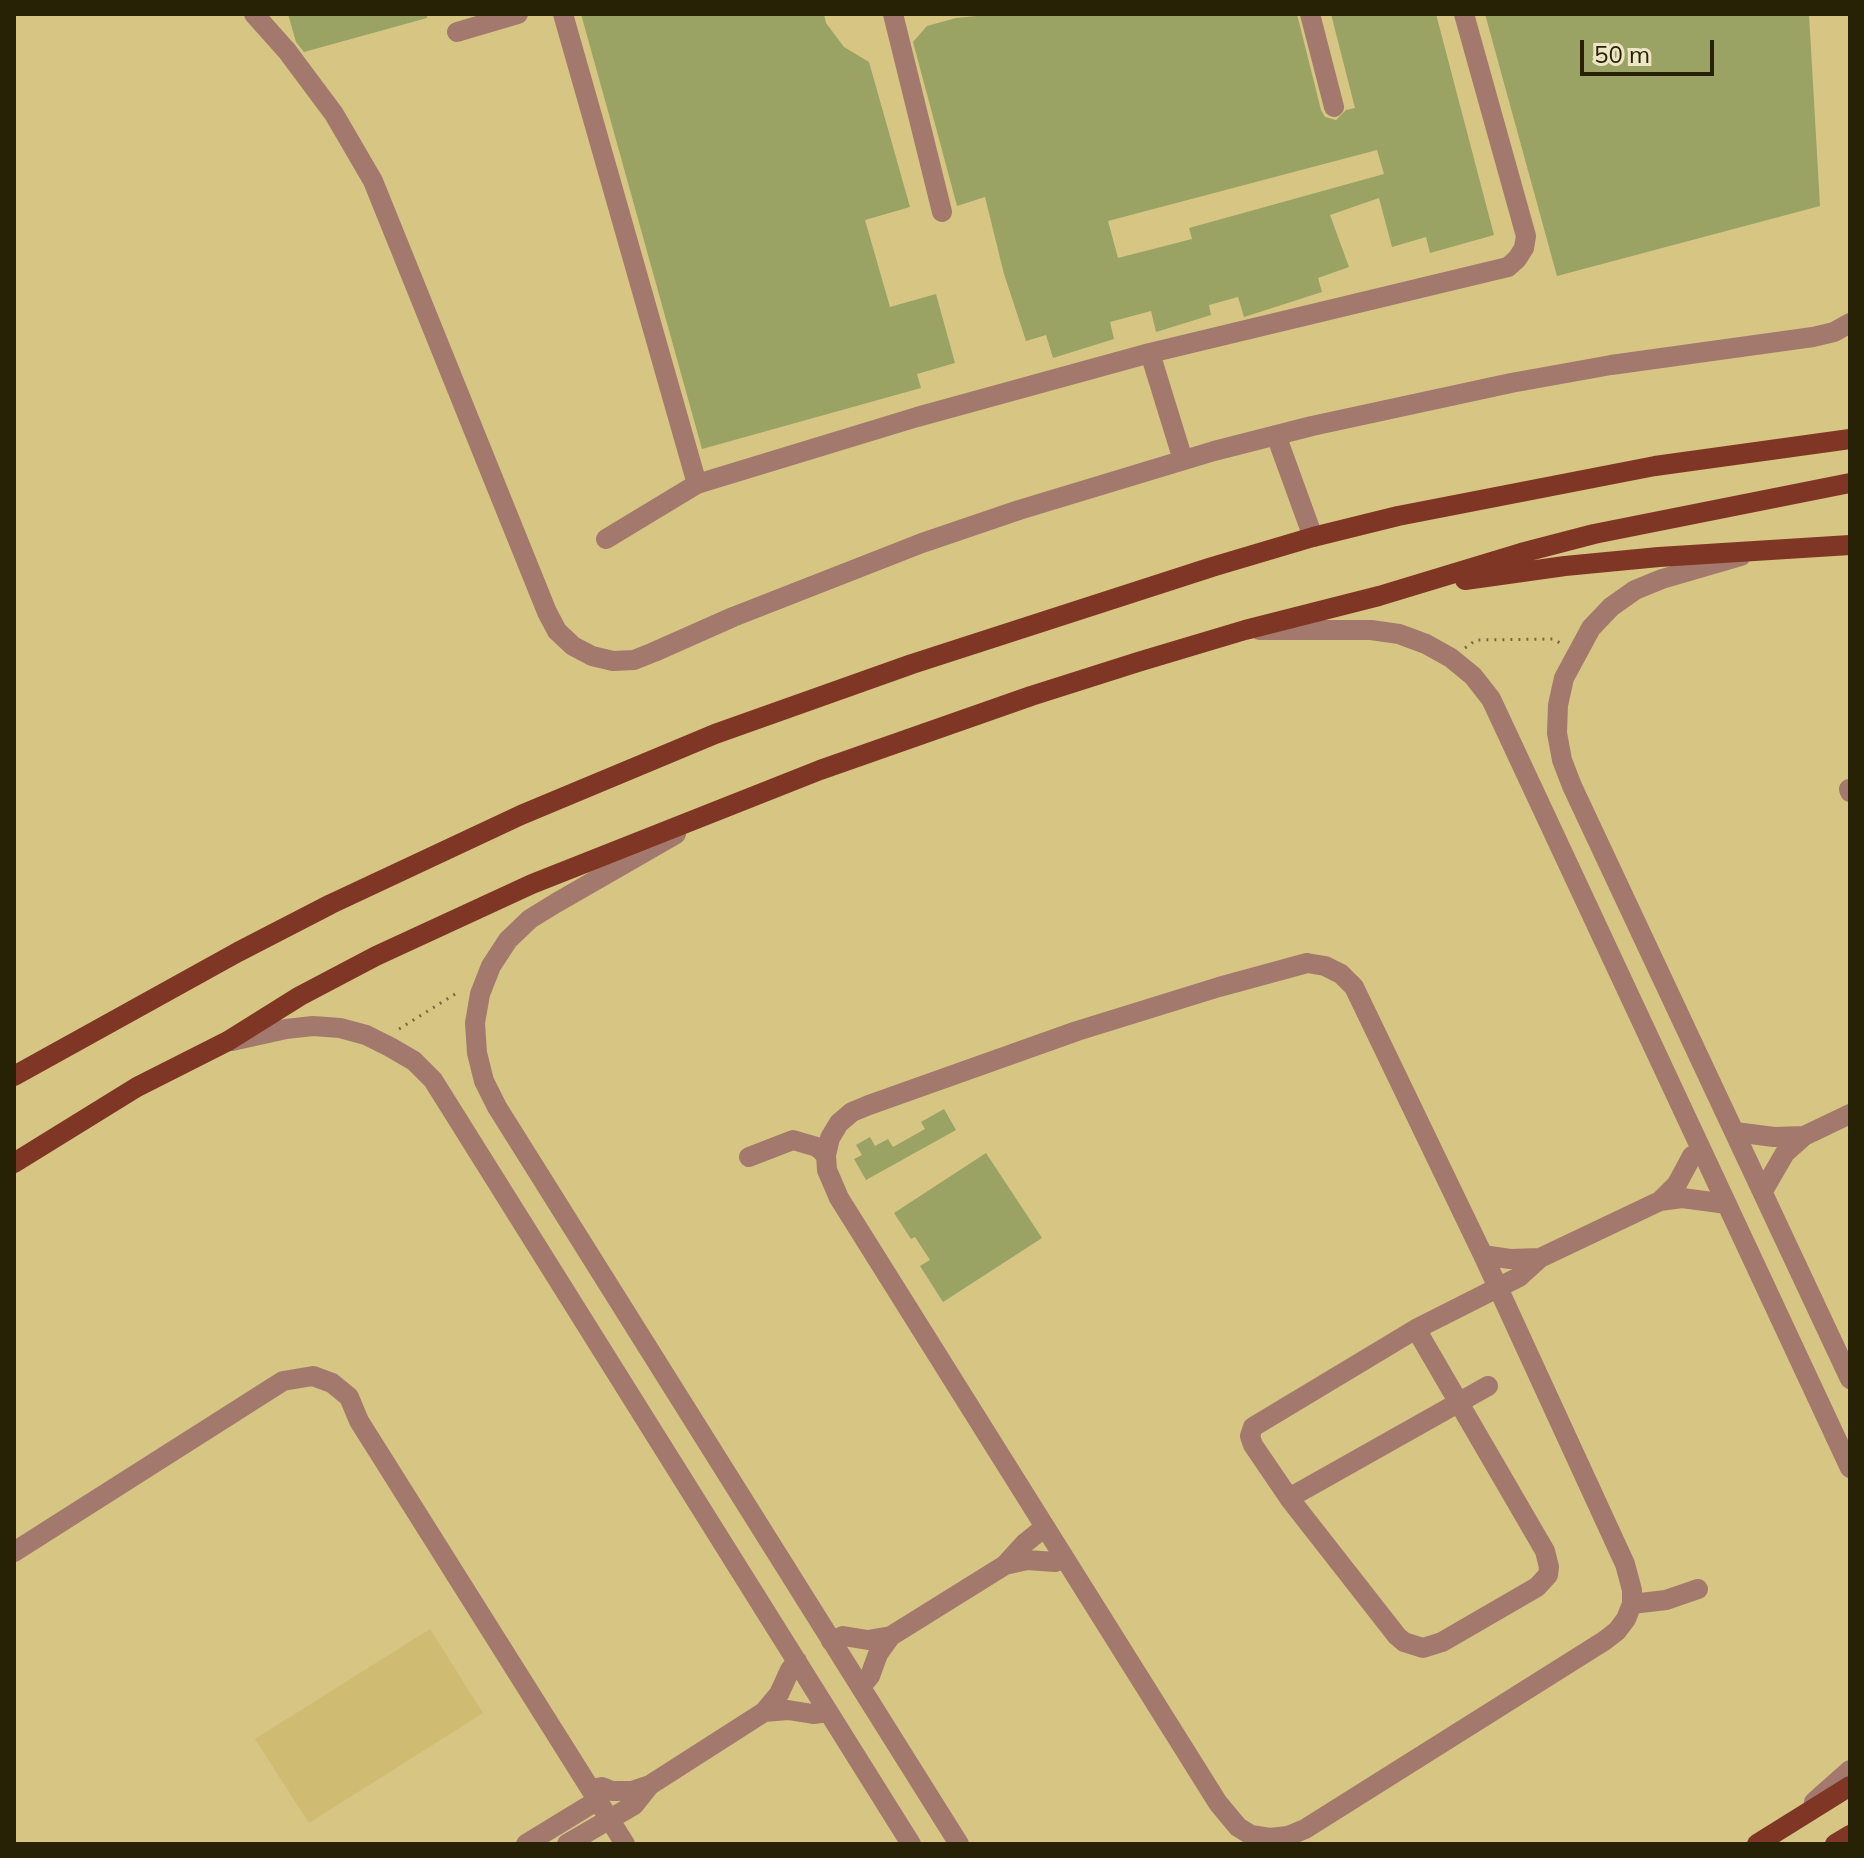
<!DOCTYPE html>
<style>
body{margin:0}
#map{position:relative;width:1864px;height:1858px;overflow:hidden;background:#d6c583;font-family:Mulish,sans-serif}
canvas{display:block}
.frame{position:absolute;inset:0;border:16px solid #272106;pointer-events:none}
.scale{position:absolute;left:1580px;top:40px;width:134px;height:36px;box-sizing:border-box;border:4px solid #272106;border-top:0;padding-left:10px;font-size:24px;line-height:28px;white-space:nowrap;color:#272106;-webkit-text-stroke:6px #eee5c5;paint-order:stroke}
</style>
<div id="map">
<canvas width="1864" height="1858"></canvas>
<div class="frame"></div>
<div class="scale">50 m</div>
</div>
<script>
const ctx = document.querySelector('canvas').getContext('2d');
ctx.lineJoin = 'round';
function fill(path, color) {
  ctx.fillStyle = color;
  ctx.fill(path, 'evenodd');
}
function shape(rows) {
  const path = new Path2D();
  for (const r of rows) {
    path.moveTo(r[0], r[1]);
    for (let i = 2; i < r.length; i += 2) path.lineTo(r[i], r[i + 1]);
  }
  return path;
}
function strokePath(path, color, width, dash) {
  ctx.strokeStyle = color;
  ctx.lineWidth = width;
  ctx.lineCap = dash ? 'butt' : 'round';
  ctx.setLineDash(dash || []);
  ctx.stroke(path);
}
fill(shape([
 [430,1629,483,1713,309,1823,255,1739]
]), '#cfbc72');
fill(shape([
 [288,14,427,14,427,18,304,52,296,42],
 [581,14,824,14,826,23,844,47,869,62,910,207,865,220,890,307,936,294,955,363,917,374,921,388,702,449],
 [997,14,1297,14,1321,110,1325,117,1336,120,1346,110,1355,108,1331,14,1436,14,1494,235,1430,253,1426,237,1392,247,1379,198,1330,215,1349,267,1318,278,1322,292,1244,317,1238,297,1209,305,1211,315,1156,332,1151,311,1110,322,1114,339,1053,358,1046,335,1026,341,1004,274,985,197,957,206,913,42,927,26,956,18],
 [1377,150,1384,174,1189,228,1192,239,1118,258,1108,221],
 [1485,14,1809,14,1820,206,1557,276],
 [944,1109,956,1130,866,1180,854,1159,862,1155,856,1145,870,1137,875,1146,888,1139,893,1147,925,1129,921,1122],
 [986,1153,1042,1238,943,1302,920,1266,930,1260,915,1237,911,1239,894,1213]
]), '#9aa364');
strokePath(shape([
 [1465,648,1476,640,1553,639,1562,644],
 [399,1029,460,991]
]), '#786d40', 3, [2, 6]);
strokePath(shape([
 [254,14,287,51,334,114,373,181,547,612,557,631,573,646,592,656,613,661,634,660,654,652,733,617,922,543,1019,510,1214,451,1312,426,1511,383,1611,365,1813,337,1834,332,1850,323],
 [563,14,697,484],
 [893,14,942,212],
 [1310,14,1334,107],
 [457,32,518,14],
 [1150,353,1183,460],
 [1276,435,1313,537],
 [606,539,697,484,917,417,1150,353,1508,267,1517,259,1524,248,1526,236,1464,14],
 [1741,556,1662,579,1635,590,1611,607,1591,628,1564,678,1558,705,1557,733,1562,760,1572,786,1850,1379],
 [1259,630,1371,630,1399,634,1426,644,1451,658,1473,676,1491,699,1850,1468],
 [1849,789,1850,792],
 [676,834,556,903,530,919,508,940,491,966,480,994,475,1023,477,1053,484,1081,497,1107,959,1844],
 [1307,963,1325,966,1341,974,1354,987,1483,1255,1625,1564,1632,1590,1632,1604,1626,1619,1617,1631,1604,1641,1305,1829,1288,1836,1270,1838,1251,1835,1238,1827,1218,1803,839,1198,827,1170,826,1155,830,1138,839,1123,852,1112,869,1105,1077,1031,1219,987,1307,963],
 [232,1041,286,1029,313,1026,340,1028,366,1035,390,1047,414,1061,433,1080,911,1844],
 [1735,1132,1774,1137,1804,1136],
 [749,1157,793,1140,817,1147,826,1155],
 [1763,1191,1785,1153,1804,1136,1850,1114],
 [1660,1201,1682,1198,1727,1204],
 [1483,1255,1510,1259,1540,1258],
 [1416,1329,1545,1551,1549,1567,1548,1575,1537,1587,1442,1642,1423,1648,1404,1642,1397,1636,1289,1498,1253,1445,1250,1436,1253,1427,1416,1329,1519,1277,1540,1258,1660,1201,1677,1184,1692,1156,1700,1152],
 [1289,1498,1488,1386],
 [14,1552,283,1381,313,1376,332,1383,349,1397,359,1421,625,1844],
 [1005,1565,1027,1560,1055,1562,1064,1559],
 [1632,1604,1666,1600,1698,1589],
 [831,1641,843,1636,868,1640,891,1636],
 [861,1687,870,1676,878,1654,891,1636,1005,1565,1025,1543,1045,1527],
 [764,1712,788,1710,813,1714,828,1712],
 [592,1789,602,1787,612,1791,632,1791,650,1785,764,1712,779,1694,790,1670,797,1661],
 [1814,1802,1850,1770],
 [526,1844,598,1800],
 [567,1844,634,1805,650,1785]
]), '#a3796e', 20);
strokePath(shape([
 [1465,580,1565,566,1659,557,1850,545],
 [14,1076,238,952,331,904,521,815,715,734,912,664,1212,567,1313,537,1398,516,1655,466,1850,439],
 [14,1163,137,1087,228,1041,300,996,376,956,532,884,820,770,1031,696,1138,662,1245,630,1379,596,1521,553,1594,534,1850,483],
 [1757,1844,1850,1786],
 [1835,1844,1850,1835]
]), '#803624', 20);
</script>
